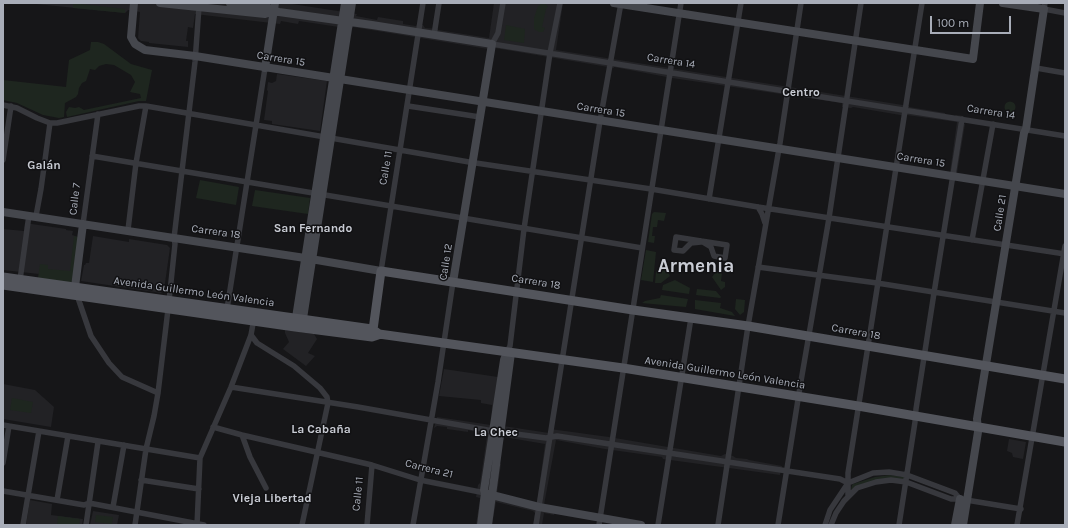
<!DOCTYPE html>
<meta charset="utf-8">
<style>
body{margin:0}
#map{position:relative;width:1068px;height:528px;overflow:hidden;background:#161618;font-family:Karla,sans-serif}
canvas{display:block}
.frame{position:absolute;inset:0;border:4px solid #a8adb8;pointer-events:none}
.scale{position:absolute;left:930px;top:16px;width:81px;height:18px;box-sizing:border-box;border:2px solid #a8adb8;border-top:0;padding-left:5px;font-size:12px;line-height:14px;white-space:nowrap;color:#a8adb8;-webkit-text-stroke:3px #111113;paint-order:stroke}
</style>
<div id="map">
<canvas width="1068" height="528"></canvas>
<div class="frame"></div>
<div class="scale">100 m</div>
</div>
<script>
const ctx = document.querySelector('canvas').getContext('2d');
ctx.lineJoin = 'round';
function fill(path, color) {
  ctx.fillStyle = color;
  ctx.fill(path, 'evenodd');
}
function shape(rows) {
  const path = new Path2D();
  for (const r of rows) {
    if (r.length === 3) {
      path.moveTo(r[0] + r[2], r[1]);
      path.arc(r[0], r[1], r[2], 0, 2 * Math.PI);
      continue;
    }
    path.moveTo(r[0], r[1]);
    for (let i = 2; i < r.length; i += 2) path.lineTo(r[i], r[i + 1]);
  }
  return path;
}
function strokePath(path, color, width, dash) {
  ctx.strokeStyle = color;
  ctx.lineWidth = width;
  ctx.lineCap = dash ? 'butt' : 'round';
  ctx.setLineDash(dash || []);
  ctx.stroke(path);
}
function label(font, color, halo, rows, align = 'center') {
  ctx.font = font + ' Karla,sans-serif';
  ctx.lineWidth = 3;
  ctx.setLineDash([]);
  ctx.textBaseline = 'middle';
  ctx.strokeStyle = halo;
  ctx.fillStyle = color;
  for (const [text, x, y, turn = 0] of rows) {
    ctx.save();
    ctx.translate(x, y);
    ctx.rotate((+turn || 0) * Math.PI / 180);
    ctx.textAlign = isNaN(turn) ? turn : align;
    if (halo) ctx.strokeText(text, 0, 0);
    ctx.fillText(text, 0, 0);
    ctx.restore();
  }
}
fill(shape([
 [26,3,286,3,357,14,356,16,377,20,378,17,403,21,403,24,416,26,417,25,423,25,425,28,438,29,438,30,489,38,494,3,563,3,556,50,909,106,909,107,945,113,946,116,953,117,956,115,963,116,962,123,965,124,957,173,950,172,957,122,907,115,906,116,853,107,851,108,842,107,842,103,672,78,614,67,614,68,495,48,494,50,353,27,352,29,299,21,298,24,281,21,280,24,195,14,193,28,188,27,186,41,188,41,188,47,149,43,149,42,141,41,138,38,140,12,128,10,125,13],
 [277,74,327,81,320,131,272,124,272,121,264,120,268,91,267,90,268,82,272,83,276,81],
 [25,223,66,229,66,230,73,231,72,235,78,237,73,281,38,278,39,274,3,270,3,229,24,231],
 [93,236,129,242,129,239,167,245,170,248,164,290,161,293,81,281,84,265,85,265,86,263,89,263],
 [285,330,314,334,317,339,308,353,315,356,306,366,283,349,289,342,285,333],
 [444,369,498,377,503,426,549,433,550,429,609,437,721,456,725,454,733,456,736,458,747,459,749,460,782,466,780,475,663,459,662,457,605,449,556,440,544,505,556,507,554,515,544,513,542,525,533,525,535,513,533,511,496,502,492,525,476,525,480,498,476,497,478,485,480,483,487,436,476,434,476,432,468,430,468,432,447,429,447,427,437,426,434,428,437,417,491,425,492,405,481,403,481,400,439,396],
 [504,437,545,444,537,503,497,493,501,464,499,463,502,440],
 [3,384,35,390,54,407,51,427,3,419],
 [1009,439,1026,442,1023,459,1013,457,1012,453,1007,451],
 [30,500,52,504,51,515,83,519,82,525,26,525],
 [93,511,119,515,117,525,90,525]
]), '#222225');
fill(shape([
 [73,3,125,9,125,13,73,8],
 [545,3,548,7,546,9,542,27,545,28,543,32,539,32,534,29,534,18,538,6,541,4],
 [506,25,525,29,524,43,504,40],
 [91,42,98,42,104,44,131,64,152,70,146,101,139,101,67,117,66,112,69,107,75,108,79,107,84,110,141,98,140,94,130,92,135,82,131,75,114,65,106,64,99,66,95,70,90,69,86,81,82,83,79,88,78,94,76,97,65,103,64,117,59,118,43,115,17,103,3,100,3,80,66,87,69,60,90,50],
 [1010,107,5.5],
 [200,180,239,187,236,205,196,198],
 [255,190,310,198,308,214,252,206],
 [654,212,666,213,664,221,658,220,657,227,653,227,652,236,655,236,654,243,648,242,652,214],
 [74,236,78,237,73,281,70,283,38,278,40,264,48,265,48,269,70,271],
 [646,250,656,252,653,282,641,280],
 [666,268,670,276,661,283,655,283,656,272,658,270],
 [716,272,722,273,721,281,725,282,725,287,721,290,712,277],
 [675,280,690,288,689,294,662,290,663,285],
 [697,289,716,291,721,297,720,298,696,295],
 [661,295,688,299,686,307,642,303,645,301,660,298],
 [736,299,745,300,744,312,740,315,735,309],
 [695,300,721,303,720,308,732,312,735,316,695,309],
 [12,398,33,402,31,413,10,410],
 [890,475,904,477,904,480,890,478,851,490,852,485,853,484,875,477],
 [96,515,113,517,112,524,95,522],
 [58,516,80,519,79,525,57,525]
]), '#1e261f');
strokePath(shape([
 [503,3,498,33,492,44,1065,136],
 [1045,3,1044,9,1065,13],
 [434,35,439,3],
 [1036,68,1065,73],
 [3,105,17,108,37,118,50,123,57,123,139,106,146,106,469,162,651,189,758,207,1065,254],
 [408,106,480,117],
 [92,156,642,248],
 [3,160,11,106],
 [709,199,741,3],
 [758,207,762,214,765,223],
 [36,216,41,189,50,123],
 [83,224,98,114],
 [128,230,136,163,146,106],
 [676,237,701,241,701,242,691,243,683,251,674,250,676,237],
 [972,240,993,124],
 [701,241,727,245,725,258,714,256,711,247,701,241],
 [758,267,877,283,1065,313],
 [381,271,423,3],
 [20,280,29,215],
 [77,295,91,336,109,363,122,377,158,393],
 [227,309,265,68],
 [251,335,257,343,294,366,320,388,327,397,328,403,302,525],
 [507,352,510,346,524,229,550,53,560,3],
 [231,387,358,407,493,431,546,438,557,436,840,479,848,483],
 [3,425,200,458],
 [213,427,242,435,372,465,420,480,485,493],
 [242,435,250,457,266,488],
 [3,463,9,426],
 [141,480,199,489],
 [3,491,84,505,89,503,204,525],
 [848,495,848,473,922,3],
 [57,500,68,436],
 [113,507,124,445],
 [23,525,39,431],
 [86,525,98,442],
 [135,525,146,449,154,416,158,393,169,301,175,244,174,238,195,62,199,7],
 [197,525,200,458,231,387,251,335,254,318],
 [367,525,372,465],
 [413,525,438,382,453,282],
 [536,525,600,121,621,3],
 [599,525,681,3],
 [658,525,691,318],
 [718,525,748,326,780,143,801,3],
 [778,525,800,387,829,218,861,3],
 [825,525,830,510,848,483,873,473,889,472,907,475,955,493,960,499],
 [831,525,836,513,844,501,857,488,876,482,891,480,906,482,951,499,960,499,1021,509],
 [899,525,915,422,916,409,934,293,962,119],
 [1017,525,1065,246]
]), '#37383d', 5.5);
strokePath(shape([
 [134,3,131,37,135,44,145,50,195,56,1065,194],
 [160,3,265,14,274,11],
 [230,3,265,6,274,11,279,12,372,25,492,44,453,282],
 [614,3,973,59,980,3],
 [265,68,275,3],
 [3,212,305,258,381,271],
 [75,287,83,224],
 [295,324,345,3],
 [302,325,352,3],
 [488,494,539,507,641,525],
 [481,525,485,493,484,490,504,360,507,352],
 [488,525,511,353],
 [955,525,960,499],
 [963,525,978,432,977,419,1024,133,1026,129,1044,9,1003,3]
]), '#45474d', 8);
strokePath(shape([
 [3,277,372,329,379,334,623,368,858,406,1065,442],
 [3,285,295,327,372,337,378,335],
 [372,337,381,271,633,310,748,326,1065,379]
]), '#53555c', 9);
label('11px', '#a8adb8', '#111113', [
 ["Carrera 15",281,59,9],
 ["Carrera 14",671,61,9],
 ["Carrera 15",601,110,9],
 ["Carrera 14",991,112,9],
 ["Carrera 15",921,160,9],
 ["Calle 11",386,168,-80],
 ["Calle 7",75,199,-83],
 ["Calle 21",1000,213,-81],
 ["Carrera 18",216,232,8],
 ["Calle 12",446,262,-81],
 ["Carrera 18",536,282,9],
 ["Avenida Guillermo León Valencia",194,292,8],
 ["Carrera 18",856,332,10],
 ["Avenida Guillermo León Valencia",725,373,9],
 ["Carrera 21",429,469,14],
 ["Calle 11",358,494,-84]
]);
label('bold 12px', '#c9ccd4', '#111113', [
 ["Centro",801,93],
 ["Galán",44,166],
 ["San Fernando",313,229],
 ["La Cabaña",321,430],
 ["La Chec",496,433],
 ["Vieja Libertad",272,499]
]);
label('bold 19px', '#c9ccd4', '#111113', [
 ["Armenia",696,267]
]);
</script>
